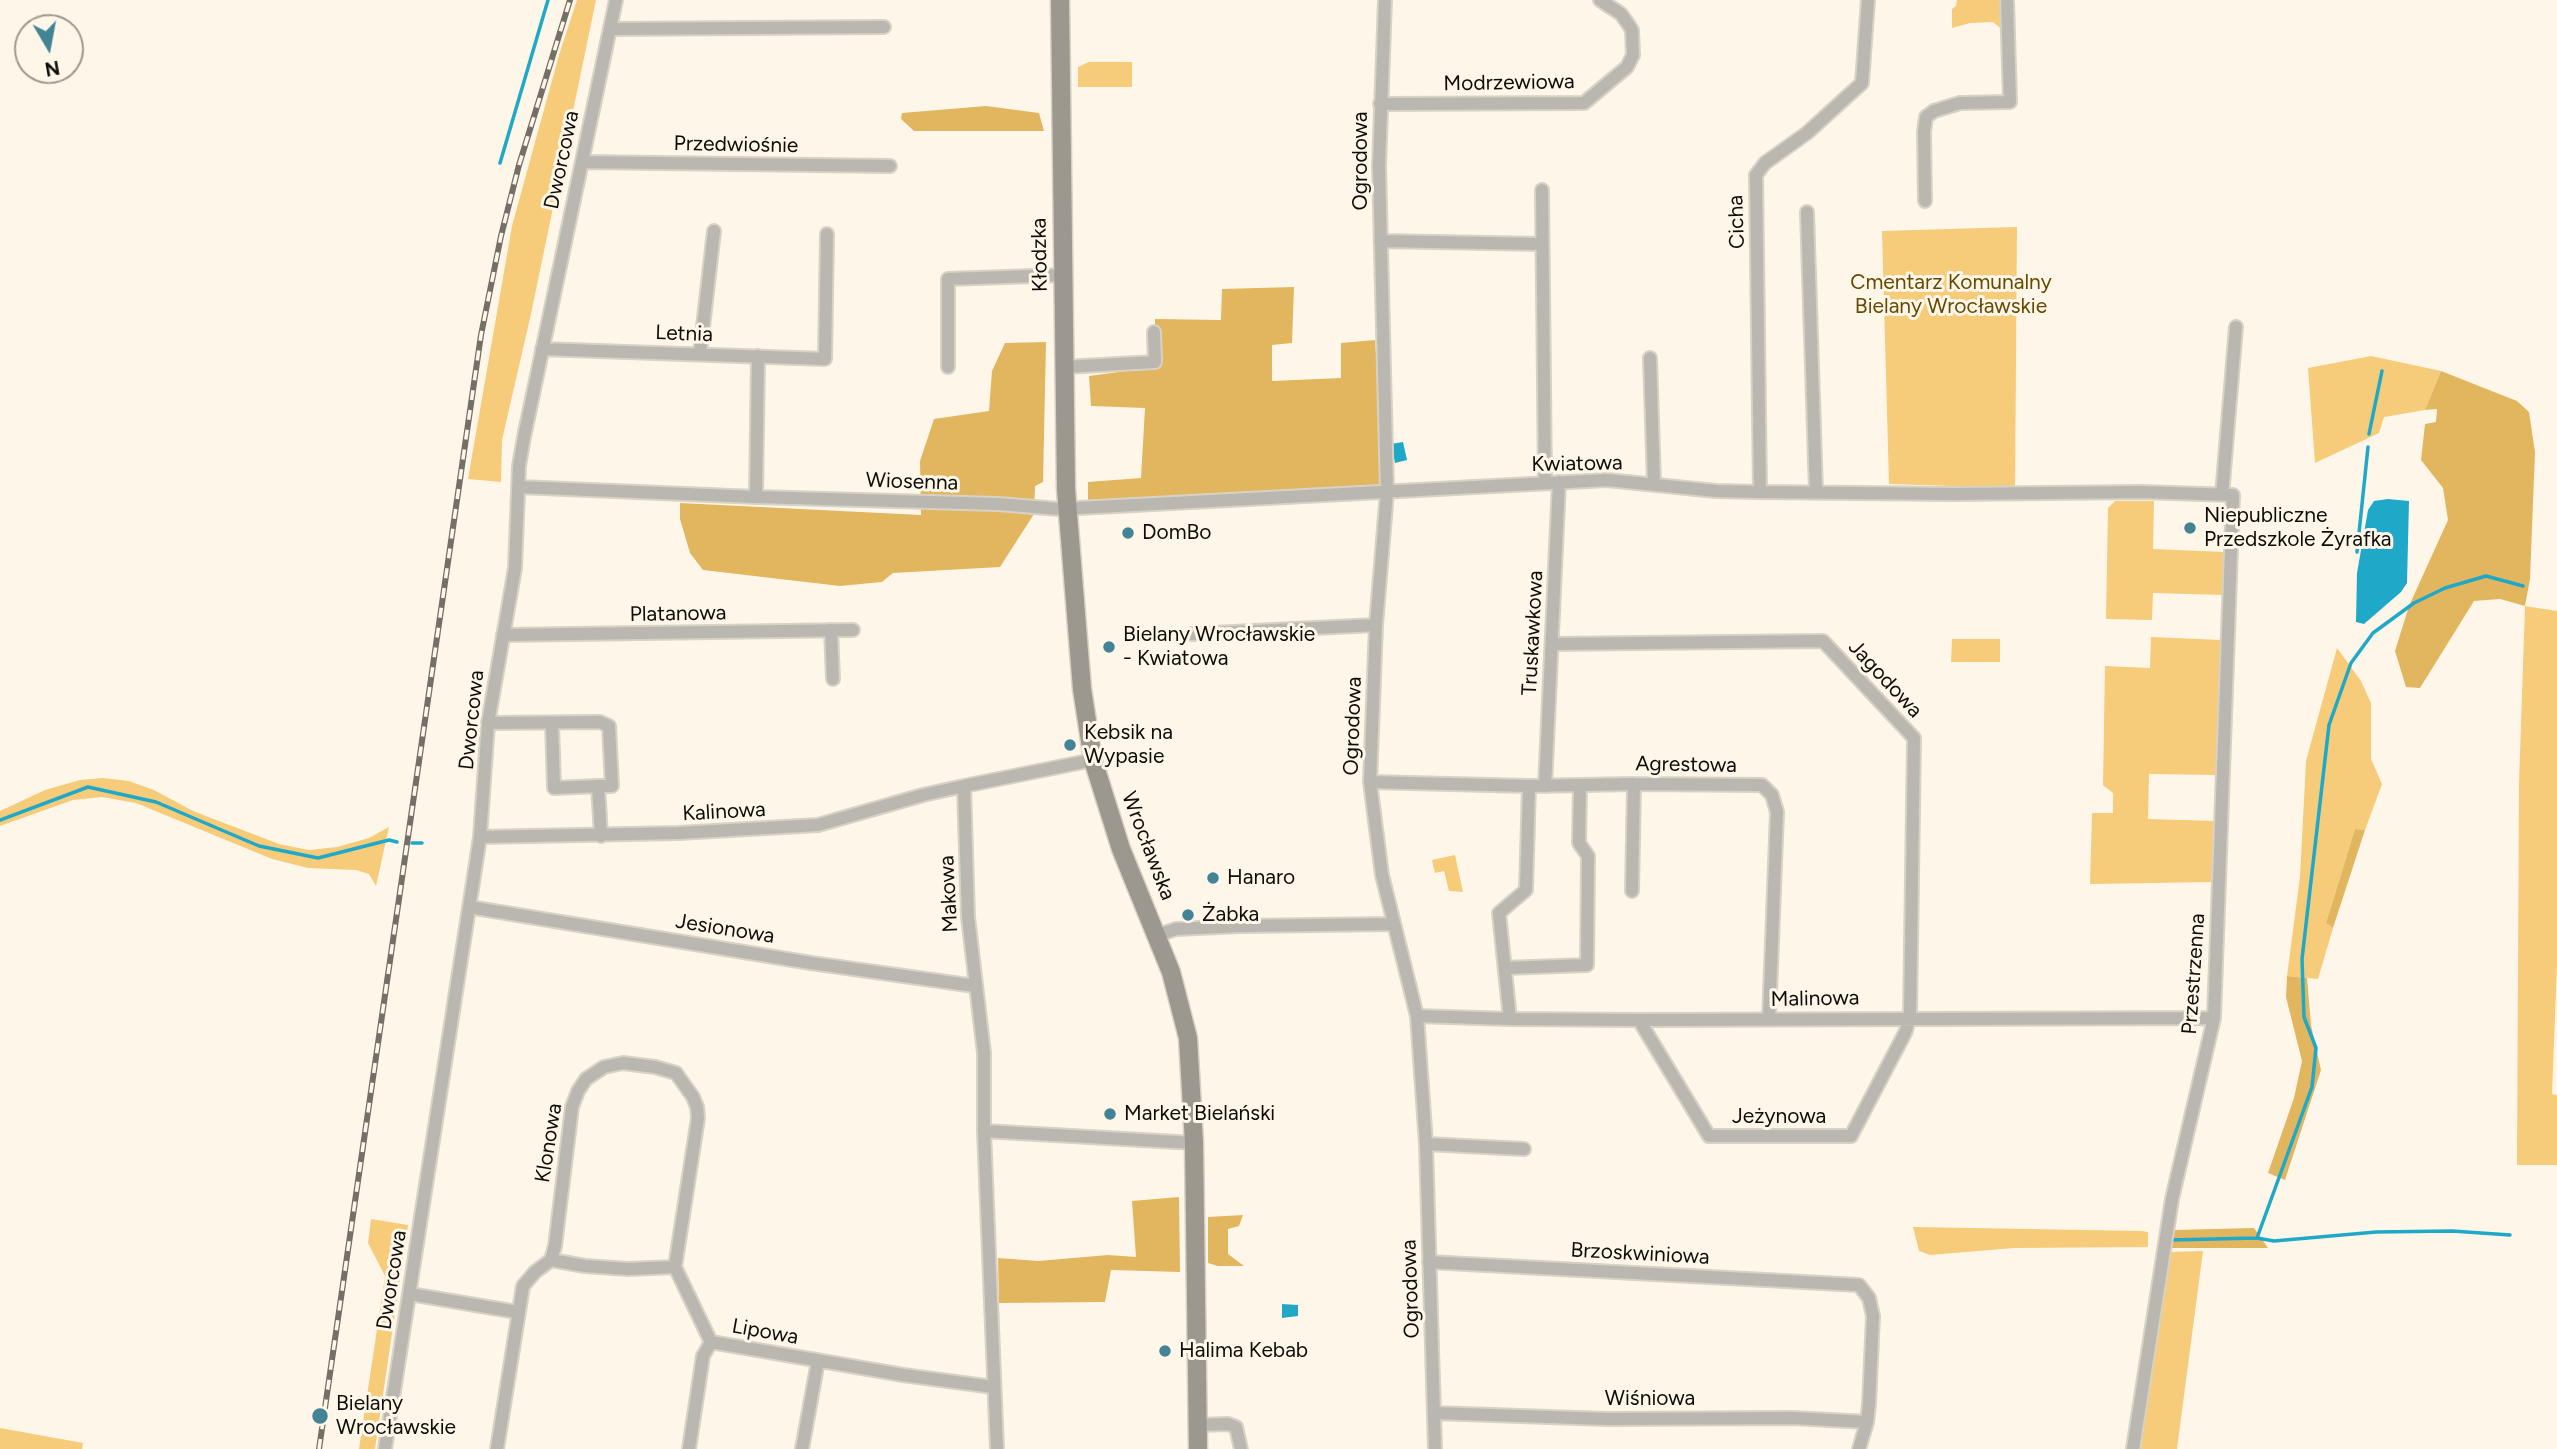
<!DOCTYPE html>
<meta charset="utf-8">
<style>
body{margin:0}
#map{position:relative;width:2557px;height:1449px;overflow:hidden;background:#fef7e9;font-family:Figtree,sans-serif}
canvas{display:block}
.north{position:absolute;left:14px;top:14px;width:70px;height:70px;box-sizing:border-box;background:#fef7e9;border:2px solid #9e998f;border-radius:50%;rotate:170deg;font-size:19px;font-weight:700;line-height:28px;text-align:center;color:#0f0d09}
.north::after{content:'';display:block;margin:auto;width:24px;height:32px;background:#428395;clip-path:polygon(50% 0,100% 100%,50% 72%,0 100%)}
</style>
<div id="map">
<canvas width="2557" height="1449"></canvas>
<div class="north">N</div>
</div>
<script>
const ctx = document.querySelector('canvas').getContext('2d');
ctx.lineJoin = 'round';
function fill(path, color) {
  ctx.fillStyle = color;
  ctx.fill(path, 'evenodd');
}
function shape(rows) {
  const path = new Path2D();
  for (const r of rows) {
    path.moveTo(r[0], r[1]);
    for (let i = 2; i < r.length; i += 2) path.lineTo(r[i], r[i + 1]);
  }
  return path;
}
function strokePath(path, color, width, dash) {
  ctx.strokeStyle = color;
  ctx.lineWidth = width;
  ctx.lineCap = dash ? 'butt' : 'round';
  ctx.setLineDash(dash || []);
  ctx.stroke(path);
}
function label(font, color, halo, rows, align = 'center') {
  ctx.font = font + ' Figtree,sans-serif';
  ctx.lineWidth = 6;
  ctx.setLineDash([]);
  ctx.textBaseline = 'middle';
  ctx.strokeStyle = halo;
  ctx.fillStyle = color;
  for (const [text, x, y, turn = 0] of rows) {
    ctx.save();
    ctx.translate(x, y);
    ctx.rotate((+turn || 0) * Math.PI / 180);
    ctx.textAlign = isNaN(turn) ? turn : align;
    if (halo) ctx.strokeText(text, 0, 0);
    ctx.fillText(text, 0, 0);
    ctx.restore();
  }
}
fill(shape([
 [577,0,596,0,531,314,502,440,501,482,468,479,512,226,559,55],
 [1957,0,2003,0,2004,31,1993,22,1970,23,1952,28,1952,9,1956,6],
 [1089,62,1132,62,1132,87,1078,87,1078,67],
 [2017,227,2015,488,1889,484,1882,231],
 [2371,356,2441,371,2425,410,2384,417,2379,433,2315,463,2308,368],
 [2115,501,2154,501,2153,549,2225,552,2224,595,2153,593,2152,620,2106,619,2108,508],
 [2525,606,2557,611,2557,966,2552,1094,2557,1095,2557,1165,2517,1165,2519,783],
 [2151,637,2222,640,2218,775,2149,774,2148,819,2216,821,2214,882,2090,884,2092,813,2113,813,2113,793,2103,785,2105,666,2150,668],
 [1952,639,2000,639,2000,662,1951,662],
 [2337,648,2361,681,2371,703,2371,759,2382,784,2365,830,2355,829,2326,923,2333,928,2318,979,2287,976,2300,877,2306,761],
 [103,778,129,781,154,790,193,811,279,844,309,850,337,847,369,838,389,827,376,886,369,874,356,870,308,868,272,859,136,803,102,797,73,800,0,826,0,811,45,790,80,780],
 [1455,855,1463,892,1449,891,1444,871,1435,873,1432,860],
 [371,1219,408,1225,375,1449,359,1449,385,1276,368,1243],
 [1913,1227,2142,1231,2148,1232,2148,1247,2014,1248,1930,1255,1919,1251],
 [2203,1251,2177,1449,2140,1449,2168,1252],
 [0,1428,83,1443,82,1449,0,1449]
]), '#f6cb79');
fill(shape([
 [986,106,1039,113,1044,131,914,131,901,119,902,113],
 [1294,287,1292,343,1272,345,1272,381,1341,378,1341,343,1375,340,1386,486,1088,500,1088,482,1141,478,1145,408,1091,406,1089,376,1156,367,1155,319,1221,320,1222,289],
 [1046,342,1043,482,1035,486,1034,514,1000,567,893,573,882,582,840,586,703,570,690,553,680,519,680,503,921,515,920,461,934,419,989,411,992,371,1005,343],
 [2441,371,2517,401,2529,412,2535,452,2530,579,2525,606,2500,599,2474,601,2420,688,2406,687,2395,651,2409,606,2448,520,2443,488,2421,460,2425,424,2436,422,2437,409,2425,410],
 [2355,829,2365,830,2333,928,2326,923],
 [2287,976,2307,978,2311,1025,2321,1070,2285,1180,2268,1173,2294,1098,2302,1061,2286,997],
 [1179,1197,1180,1272,1111,1270,1105,1302,999,1303,998,1258,1038,1261,1108,1255,1136,1257,1132,1201],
 [1243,1215,1239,1226,1228,1229,1228,1254,1244,1266,1218,1266,1208,1263,1208,1217],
 [2254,1228,2268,1248,2170,1248,2175,1230]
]), '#e2b55f');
fill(shape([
 [1403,442,1407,460,1395,463,1391,444],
 [2388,499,2409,501,2407,583,2401,592,2364,624,2356,622,2357,573,2368,510,2374,501],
 [1282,1304,1298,1305,1298,1316,1282,1318]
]), '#1fa8c8');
strokePath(shape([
 [500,163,548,0],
 [2369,434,2382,371],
 [2357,552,2368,447],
 [0,820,88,787,156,802,259,846,318,858,389,840,397,842],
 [412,843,422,843],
 [2257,1238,2274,1241,2376,1232,2452,1231,2510,1235],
 [2170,1240,2257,1238,2312,1087,2316,1048,2304,1017,2302,959,2329,725,2351,663,2373,633,2414,603,2445,588,2486,576,2523,586]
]), '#1fa8c8', 3.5);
const minor = shape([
 [1385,0,1379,166,1387,492,1376,625,1370,782,1382,875,1417,1016,1426,1144,1435,1449],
 [610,29,884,27],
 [1380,104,1584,103,1627,67,1633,55,1632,30,1628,24,1621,14,1600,0],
 [582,162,890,166],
 [1542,190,1545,483],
 [1925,201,1924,132,1926,117,1934,111,1960,103,2010,102,2007,0],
 [1807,212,1816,492],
 [1381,241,1541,244],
 [542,349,825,359,827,234],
 [700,353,714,231],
 [1650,358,1654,483],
 [948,367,948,279,1063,275],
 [1064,367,1155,362,1154,332],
 [519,487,756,497,998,504,1059,509,1607,480,1716,491,1760,492,1953,494,2141,492,2233,495,2214,1018,2172,1199,2133,1449],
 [1760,492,1756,175,1765,163,1807,133,1862,83,1868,0],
 [2222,495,2236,327],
 [756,497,758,356],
 [831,630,833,679],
 [1192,634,1376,625],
 [503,635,853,630],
 [1552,644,1823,641,1914,738,1910,1017,1905,1033,1851,1136,1709,1136,1639,1020],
 [488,723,600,722,609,726,612,786,598,786,601,836],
 [552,723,554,788,598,786],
 [1370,782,1529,786,1634,784,1762,785,1772,795,1777,812,1769,1019],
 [1545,786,1559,482],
 [480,837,679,833,818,825,923,795,964,786],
 [1632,891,1634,784],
 [469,907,811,963,975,986],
 [1158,935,1176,929,1241,926,1393,924],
 [1505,968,1587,965,1588,856,1579,843,1580,785],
 [1417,1016,1510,1019,1639,1020,2214,1018],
 [1510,1019,1499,913,1526,890,1529,786],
 [984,1131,1194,1143],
 [1426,1144,1524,1149],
 [551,1260,555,1246,572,1107,578,1091,586,1079,604,1067,623,1063,655,1067,676,1073,693,1097,697,1107,698,1118,675,1267],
 [1429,1262,1859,1285,1869,1298,1873,1316,1869,1404,1867,1422,1859,1449],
 [410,1294,517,1312],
 [1434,1413,1607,1419,1793,1418,1867,1422],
 [1198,1425,1228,1424,1236,1427,1241,1449],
 [385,1449,480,837,488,723,515,568,519,466,524,437,616,0],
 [497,1449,523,1286,535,1272,551,1260,585,1266,628,1269,675,1267,711,1342,903,1375,993,1387],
 [689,1449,703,1356,711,1342],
 [802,1449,818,1361],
 [997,1449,984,1131,984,1053,968,917,964,786,1093,760]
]);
const secondary = shape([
 [1060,0,1066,489,1082,689,1093,760,1121,849,1171,972,1188,1038,1194,1143,1198,1449]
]);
strokePath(minor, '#d8d2c5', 16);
strokePath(secondary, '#d8d2c5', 21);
strokePath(minor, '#bab7b1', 12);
strokePath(secondary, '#9c978f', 18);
const rail = shape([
 [319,1449,481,335,501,236,519,165,570,0]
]);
strokePath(rail, '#746f67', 6);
strokePath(rail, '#fef7e9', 3.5, [10]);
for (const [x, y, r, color] of [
 [2190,528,7,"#428395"],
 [1128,533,7,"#428395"],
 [1109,647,7,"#428395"],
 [1070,745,7,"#428395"],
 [1213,878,7,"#428395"],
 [1188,915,7,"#428395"],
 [1110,1114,7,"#428395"],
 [1165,1351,7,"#428395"],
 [320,1416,9,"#428395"]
]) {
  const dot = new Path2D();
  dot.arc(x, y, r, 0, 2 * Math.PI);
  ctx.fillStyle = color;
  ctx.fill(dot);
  strokePath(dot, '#fef7e9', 2.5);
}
label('21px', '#0f0d09', '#fef7e9', [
 ["Modrzewiowa",1509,83,-1],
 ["Przedwiośnie",736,145,1],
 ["Dworcowa",562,160,-78],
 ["Ogrodowa",1361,161,-90],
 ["Cicha",1737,222,-92],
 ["Kłodzka",1040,255,-91],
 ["Letnia",684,334,2],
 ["Kwiatowa",1577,464,-1],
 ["Wiosenna",912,482,2],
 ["Platanowa",678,614,-1],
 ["Truskawkowa",1533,633,-87],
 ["Jagodowa",1885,679,47],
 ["Dworcowa",472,720,-84],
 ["Ogrodowa",1353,726,-88],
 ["Agrestowa",1686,765,1],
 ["Kalinowa",724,812,-3],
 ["Wrocławska",1148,846,69],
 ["Makowa",949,894,-93],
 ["Jesionowa",725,929,9],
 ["Przestrzenna",2194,974,-86],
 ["Malinowa",1815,999,-1],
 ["Jeżynowa",1779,1117],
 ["Klonowa",549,1143,-81],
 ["Brzoskwiniowa",1640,1254,3],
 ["Dworcowa",392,1280,-81],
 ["Ogrodowa",1411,1289,-92],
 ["Lipowa",765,1332,10],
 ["Wiśniowa",1650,1399]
]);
label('21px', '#664900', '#fef7e9', [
 ["Cmentarz Komunalny",1951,283],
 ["Bielany Wrocławskie",1951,307]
]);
label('21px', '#0f0d09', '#fef7e9', [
 ["Niepubliczne",2204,516],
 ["Przedszkole Żyrafka",2204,540],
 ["DomBo",1142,533],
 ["Bielany Wrocławskie",1123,635],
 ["- Kwiatowa",1123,659],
 ["Kebsik na",1084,733],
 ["Wypasie",1084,757],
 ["Hanaro",1227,878],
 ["Żabka",1202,915],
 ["Market Bielański",1124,1114],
 ["Halima Kebab",1179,1351],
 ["Bielany",336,1404],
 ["Wrocławskie",336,1428]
], 'left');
</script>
